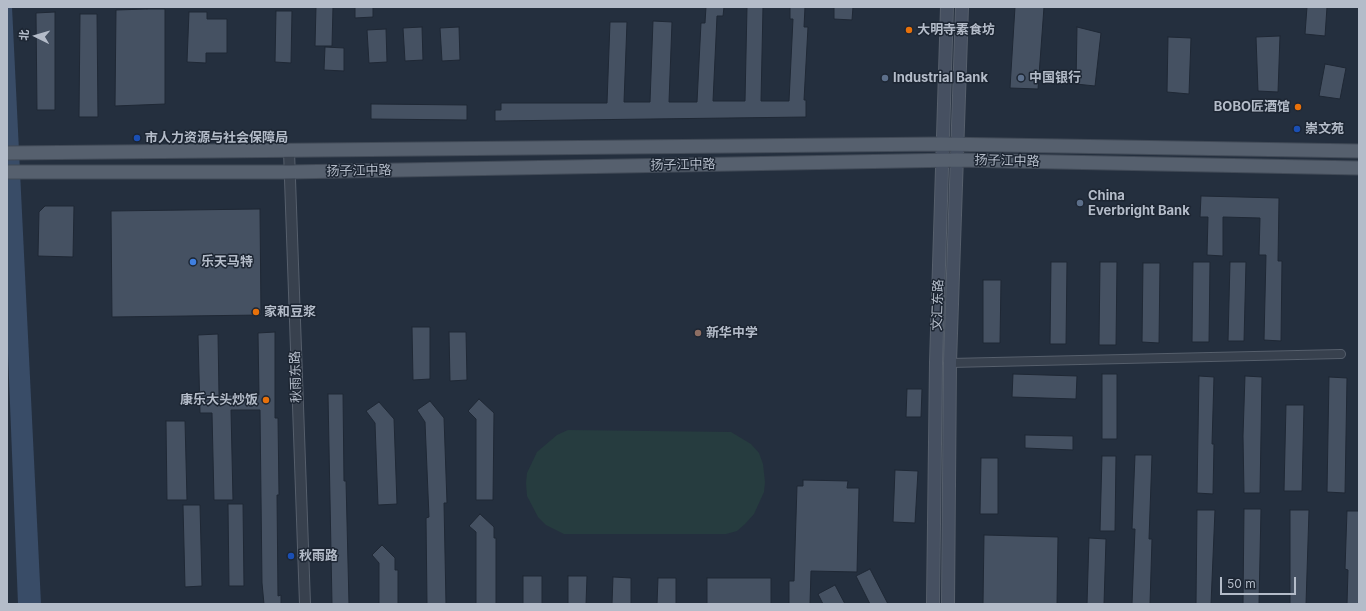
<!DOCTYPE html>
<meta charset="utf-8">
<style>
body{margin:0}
#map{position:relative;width:1366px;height:611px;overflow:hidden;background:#242f3e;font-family:Inter,"Noto Sans SC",sans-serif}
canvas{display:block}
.frame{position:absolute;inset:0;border:8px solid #b4bcc9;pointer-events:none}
.north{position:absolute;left:16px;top:16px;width:40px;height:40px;-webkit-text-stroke:3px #1d2633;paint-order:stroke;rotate:275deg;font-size:11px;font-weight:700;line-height:16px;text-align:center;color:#b4bcc9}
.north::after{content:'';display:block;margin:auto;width:14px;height:18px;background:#b4bcc9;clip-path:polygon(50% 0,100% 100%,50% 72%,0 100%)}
.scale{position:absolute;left:1220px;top:577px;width:76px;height:18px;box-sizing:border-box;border:2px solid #b4bcc9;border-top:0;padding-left:5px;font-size:12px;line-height:14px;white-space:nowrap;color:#b4bcc9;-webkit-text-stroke:3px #1d2633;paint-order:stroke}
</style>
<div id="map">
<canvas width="1366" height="611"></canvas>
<div class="frame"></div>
<div class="north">北</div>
<div class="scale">50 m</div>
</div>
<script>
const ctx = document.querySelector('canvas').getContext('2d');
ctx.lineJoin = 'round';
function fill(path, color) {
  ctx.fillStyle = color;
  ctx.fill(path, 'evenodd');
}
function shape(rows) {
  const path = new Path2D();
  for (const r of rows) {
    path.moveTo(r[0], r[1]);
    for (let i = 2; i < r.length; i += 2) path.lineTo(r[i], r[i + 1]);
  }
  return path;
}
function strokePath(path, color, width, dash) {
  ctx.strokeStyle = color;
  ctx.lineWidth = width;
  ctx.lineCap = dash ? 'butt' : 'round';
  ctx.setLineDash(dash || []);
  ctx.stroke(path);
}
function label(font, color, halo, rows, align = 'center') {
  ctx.font = font + ' Inter,"Noto Sans SC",sans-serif';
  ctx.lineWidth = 3;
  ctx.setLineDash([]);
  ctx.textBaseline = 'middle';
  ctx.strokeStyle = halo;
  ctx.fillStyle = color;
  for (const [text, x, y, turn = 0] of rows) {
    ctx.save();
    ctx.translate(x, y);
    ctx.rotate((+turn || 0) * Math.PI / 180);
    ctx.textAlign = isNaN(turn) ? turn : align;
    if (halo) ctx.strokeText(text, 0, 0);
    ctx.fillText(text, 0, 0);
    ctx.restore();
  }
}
fill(shape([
 [568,430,731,432,751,444,759,453,763,464,765,482,764,492,754,514,745,524,737,531,726,534,564,534,546,525,538,517,527,496,526,483,527,473,537,452,557,435]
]), '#263c3f');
fill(shape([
 [7,7,12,7,41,604,18,604,7,329]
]), '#394c67');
const building = shape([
 [316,7,333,7,332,46,315,46,316,7],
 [355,7,373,7,373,17,355,18,355,7],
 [706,7,724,7,723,16,717,16,713,101,745,101,747,7,763,7,761,101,789,101,793,19,790,19,790,7,805,7,804,27,808,27,804,100,806,100,806,117,495,121,495,110,501,110,501,103,607,103,610,22,627,22,624,102,650,102,653,21,672,22,669,102,697,102,701,23,705,23,706,7],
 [834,7,853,7,852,20,834,19,834,7],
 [1015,7,1044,7,1038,89,1010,88,1015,7],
 [1307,7,1327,7,1325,36,1305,34,1307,7],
 [147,9,165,9,165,104,115,106,116,10,147,9],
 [276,11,292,11,291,63,275,62,276,11],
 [55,12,55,110,37,110,36,13,55,12],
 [189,12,207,12,207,19,227,19,227,53,206,53,206,63,187,62,189,12],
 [80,14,97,14,98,117,79,117,80,14],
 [422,27,423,60,405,61,403,28,422,27],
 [459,27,460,60,442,61,440,28,459,27],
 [1077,27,1101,33,1095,86,1076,84,1077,27],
 [386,29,387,62,369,63,367,30,386,29],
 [1280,36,1278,92,1258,91,1256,37,1280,36],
 [1168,37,1191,38,1189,94,1167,92,1168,37],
 [325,47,344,48,344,71,324,70,325,47],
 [1325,64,1346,68,1340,99,1319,96,1325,64],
 [371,104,467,105,467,120,371,119,371,104],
 [1201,196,1279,198,1278,261,1282,261,1281,341,1264,340,1266,255,1259,255,1260,218,1223,217,1223,256,1207,255,1208,217,1200,217,1201,196],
 [45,206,74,206,73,257,38,256,39,212,45,206],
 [260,209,261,315,112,317,111,211,260,209],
 [1051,262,1067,262,1066,344,1050,344,1051,262],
 [1100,262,1117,262,1116,345,1099,345,1100,262],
 [1193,262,1210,262,1209,342,1192,342,1193,262],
 [1230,262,1246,262,1244,341,1228,341,1230,262],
 [1143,263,1160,263,1159,343,1142,342,1143,263],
 [983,280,1001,280,1000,343,983,343,983,280],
 [412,327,430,327,430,379,413,380,412,327],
 [275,332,275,418,278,418,279,495,277,495,278,596,281,595,281,604,264,604,262,583,260,410,231,410,233,500,214,500,212,413,200,413,198,335,218,334,219,395,259,395,258,333,275,332],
 [449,332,466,332,467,380,450,381,449,332],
 [1013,374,1077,376,1076,399,1012,397,1013,374],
 [1102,374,1117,374,1117,439,1102,439,1102,374],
 [1199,376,1214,377,1212,444,1214,444,1213,494,1197,493,1199,376],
 [1245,376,1262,377,1260,493,1244,493,1243,436,1245,376],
 [1329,377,1347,378,1345,493,1327,492,1329,377],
 [907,389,922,389,921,417,906,417,907,389],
 [328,394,343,394,344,481,346,481,349,604,332,604,328,394],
 [479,399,494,413,493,500,476,500,476,419,468,411,479,399],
 [430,401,444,418,447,503,444,503,446,604,427,604,426,518,429,517,425,422,417,410,430,401],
 [379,402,394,419,397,504,378,505,375,423,366,411,379,402],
 [1286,405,1304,405,1302,491,1284,491,1286,405],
 [166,421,185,421,187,500,167,500,166,421],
 [1025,435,1073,436,1073,450,1025,448,1025,435],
 [1135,455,1152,455,1149,539,1152,539,1150,604,1132,604,1135,529,1132,529,1135,455],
 [1102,456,1116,456,1115,531,1100,531,1102,456],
 [981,458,998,458,998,514,980,514,981,458],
 [895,470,918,471,915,523,893,522,895,470],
 [803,480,848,481,847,488,859,488,857,572,811,571,810,604,789,604,789,581,794,581,797,486,803,486,803,480],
 [228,504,243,504,244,586,229,586,228,504],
 [183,505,200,505,202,586,185,587,183,505],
 [1244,509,1261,509,1259,604,1243,604,1244,509],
 [1197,510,1215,510,1211,604,1196,604,1197,510],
 [1290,510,1309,510,1306,604,1290,604,1290,510],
 [1347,511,1359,511,1359,604,1347,604,1348,570,1345,569,1347,511],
 [480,514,494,527,494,538,496,538,496,604,476,604,476,532,469,526,480,514],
 [984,535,1058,537,1057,604,983,604,984,535],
 [1089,538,1106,539,1104,604,1087,604,1089,538],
 [382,545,395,558,395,570,398,570,398,604,379,604,379,563,372,555,382,545],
 [870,569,888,604,870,604,856,576,870,569],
 [523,576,542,576,542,604,523,604,523,576],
 [568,576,587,576,586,604,568,604,568,576],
 [613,577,631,578,631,604,612,604,613,577],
 [658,578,676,578,676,604,657,604,658,578],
 [707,578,771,578,771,604,707,604,707,578],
 [835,585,845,604,823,604,818,594,835,585]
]);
fill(building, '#455162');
strokePath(building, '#1f2835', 1);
const minor = shape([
 [950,363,1341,354]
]);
const tertiary = shape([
 [289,151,305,604]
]);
const secondary = shape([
 [933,604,936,362,947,7],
 [948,604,950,363,962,7]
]);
const primary = shape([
 [7,153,941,144,1359,151],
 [7,172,289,172,957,160,1359,168]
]);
strokePath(minor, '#565f6c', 10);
strokePath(tertiary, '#565f6c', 12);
strokePath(secondary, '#565f6c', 14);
strokePath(primary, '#414a57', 15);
strokePath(minor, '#38414e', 8);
strokePath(tertiary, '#38414e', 10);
strokePath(secondary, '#465061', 12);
strokePath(primary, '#56606e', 13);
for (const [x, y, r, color] of [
 [909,30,4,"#e8710a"],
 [885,78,4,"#5c6f8a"],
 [1021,78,4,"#5c6f8a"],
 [1298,107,4,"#e8710a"],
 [1297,129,4,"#1a4fb4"],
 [137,138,4,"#1a4fb4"],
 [1080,203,4,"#5c6f8a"],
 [193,262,4,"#3f7fe0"],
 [256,312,4,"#e8710a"],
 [698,333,4,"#8d6e63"],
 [266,400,4,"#e8710a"],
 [291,556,4,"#1a4fb4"]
]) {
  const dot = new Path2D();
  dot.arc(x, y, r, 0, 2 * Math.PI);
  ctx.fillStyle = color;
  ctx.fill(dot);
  strokePath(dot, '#1d2633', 1.5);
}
label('bold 13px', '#b4bcc9', '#1d2633', [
 ["大明寺素食坊",917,30],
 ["Industrial Bank",893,78],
 ["中国银行",1029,78],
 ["BOBO匠酒馆",1290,107,"right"],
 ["崇文苑",1305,129],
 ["市人力资源与社会保障局",145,138],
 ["China",1088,196],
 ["Everbright Bank",1088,211],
 ["乐天马特",201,262],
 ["家和豆浆",264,312],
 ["新华中学",706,333],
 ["康乐大头炒饭",258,400,"right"],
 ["秋雨路",299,556]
], 'left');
label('13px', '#b4bcc9', '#1d2633', [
 ["扬子江中路",1007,161,1],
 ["扬子江中路",683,165,-1],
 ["扬子江中路",359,171,-1],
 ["文汇东路",938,305,-88],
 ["秋雨东路",296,377,-92]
]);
</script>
